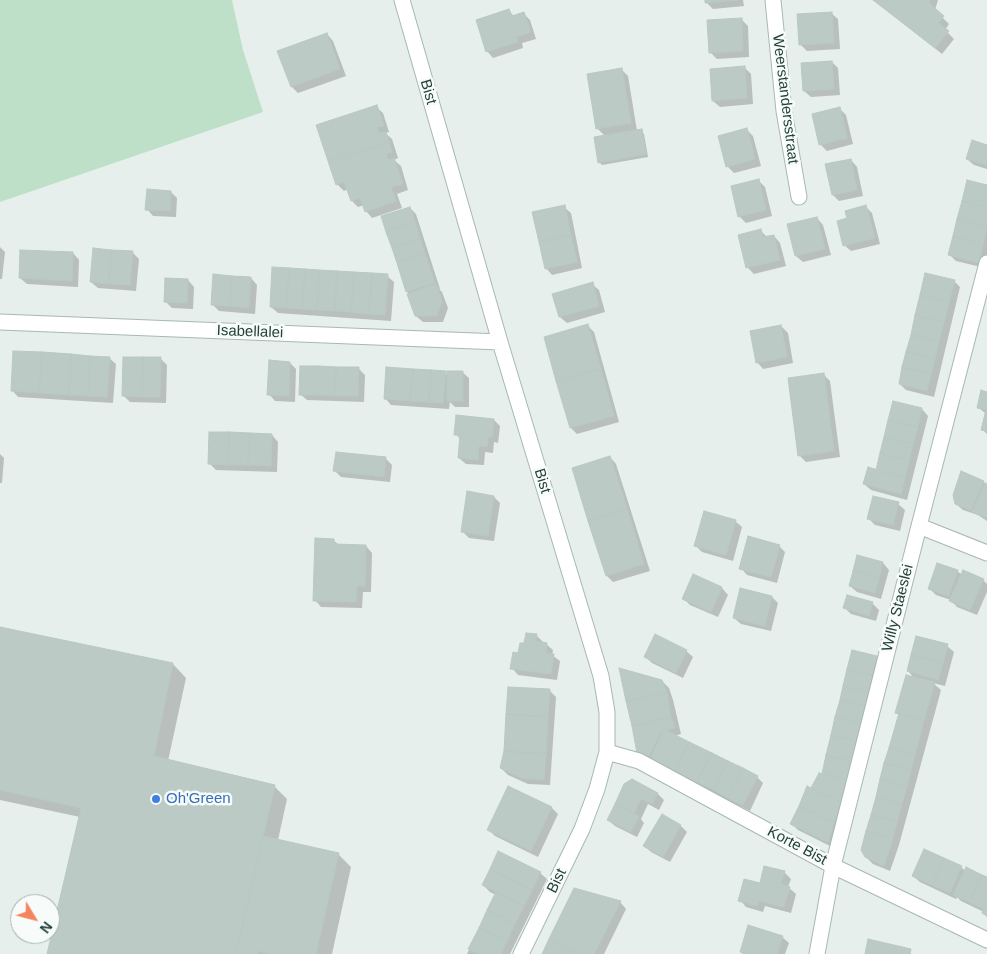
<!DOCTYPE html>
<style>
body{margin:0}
#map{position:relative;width:987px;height:954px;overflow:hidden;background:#e6efeb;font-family:Arial,sans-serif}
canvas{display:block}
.north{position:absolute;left:10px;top:894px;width:50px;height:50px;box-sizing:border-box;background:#f7fbf9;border:1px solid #a3b1ad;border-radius:50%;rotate:127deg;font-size:14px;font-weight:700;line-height:20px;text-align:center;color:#24423a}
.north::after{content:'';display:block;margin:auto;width:18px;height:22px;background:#f4845f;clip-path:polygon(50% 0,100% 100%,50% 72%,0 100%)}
</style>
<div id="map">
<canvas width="987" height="954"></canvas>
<div class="north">N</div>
</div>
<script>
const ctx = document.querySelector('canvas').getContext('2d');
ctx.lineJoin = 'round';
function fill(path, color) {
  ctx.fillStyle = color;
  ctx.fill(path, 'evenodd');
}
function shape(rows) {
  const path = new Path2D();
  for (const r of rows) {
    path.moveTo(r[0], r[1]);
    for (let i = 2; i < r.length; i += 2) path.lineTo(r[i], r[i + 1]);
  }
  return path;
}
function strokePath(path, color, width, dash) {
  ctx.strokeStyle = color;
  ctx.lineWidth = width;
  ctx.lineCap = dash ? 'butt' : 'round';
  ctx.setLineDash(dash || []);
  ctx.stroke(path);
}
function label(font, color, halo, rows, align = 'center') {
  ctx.font = font + ' Arial,sans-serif';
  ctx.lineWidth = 5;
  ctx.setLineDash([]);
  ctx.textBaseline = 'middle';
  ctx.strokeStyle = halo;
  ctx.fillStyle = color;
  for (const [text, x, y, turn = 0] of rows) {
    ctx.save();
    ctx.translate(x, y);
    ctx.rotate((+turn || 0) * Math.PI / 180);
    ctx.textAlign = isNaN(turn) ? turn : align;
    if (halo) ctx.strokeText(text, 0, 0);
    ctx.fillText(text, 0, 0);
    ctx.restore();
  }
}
fill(shape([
 [0,0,232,0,243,50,263,112,0,202]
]), '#bfe0c8');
fill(shape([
 [706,0,743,0,744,6,713,9,706,2],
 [874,0,938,0,935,10,949,24,945,30,954,39,942,54],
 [509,11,515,17,524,14,530,20,536,39,522,43,523,48,493,58,487,51],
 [831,13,838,19,840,49,807,51,800,44],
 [741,19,748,26,749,57,717,59,710,52],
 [327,34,333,41,346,76,298,93,292,87],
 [832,62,838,68,840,95,811,97,804,91,802,64],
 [744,67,751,74,753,104,720,107,713,101],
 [621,69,628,76,637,131,641,131,644,134,648,157,602,165,599,162,606,137,597,128],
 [376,107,383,113,389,132,385,133,392,139,398,158,394,160,401,166,408,190,397,194,402,208,372,218,366,211,364,205,358,207,352,201,348,189,344,191,337,184],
 [840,109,846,115,853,144,827,151,820,144],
 [747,130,753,136,761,166,734,173,728,167,719,137],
 [987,146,987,169,974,165,967,159],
 [851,160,857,167,863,196,839,201,833,195],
 [758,180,765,187,772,216,746,223,739,216],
 [987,186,987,260,985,268,956,261,949,254],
 [171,192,177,198,176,217,153,216,147,209],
 [564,207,571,213,582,268,552,275,546,268],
 [866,207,872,213,880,244,851,251,844,245,849,219],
 [410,208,416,214,440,289,439,289,442,292,448,308,443,322,423,322,416,316,410,294,407,292],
 [817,218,823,225,831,255,803,262,796,256,789,225],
 [761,231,768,238,774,236,780,243,786,266,754,274,748,268],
 [0,247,5,252,2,279,0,279],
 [132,252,139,259,136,291,98,288,91,282],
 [73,253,79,260,78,287,27,284,20,278],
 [387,276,394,282,391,321,278,313,271,307],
 [251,278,257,285,255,314,219,311,212,304],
 [188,280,194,287,193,309,172,308,166,302],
 [954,281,960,287,934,397,906,390,900,384],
 [592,284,599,290,605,312,567,323,560,317],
 [588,326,594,332,619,422,577,434,571,428],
 [781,326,788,333,793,363,763,369,757,362],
 [109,358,116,364,113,403,18,397,12,390],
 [160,358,167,365,166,403,130,402,124,396],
 [290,363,296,369,295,402,275,401,269,394],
 [358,368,365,375,364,402,307,400,300,394],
 [462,372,469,378,469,407,455,407,450,402,449,409,391,405,385,398,445,373,448,376],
 [824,375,830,381,840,457,806,462,799,455],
 [987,393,987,434,982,429,986,414,978,407],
 [922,409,928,416,907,500,871,490,864,484,877,471],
 [494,420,500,426,498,443,494,442,493,453,485,452,484,465,466,464,459,458,461,440,456,434],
 [272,435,278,442,277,472,216,470,209,463],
 [0,454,4,458,2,483,0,483],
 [610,457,616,464,650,571,613,582,607,576,573,469],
 [386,459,392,465,390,482,341,477,335,471],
 [983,482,987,485,987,521,978,515,963,510,956,504],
 [494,497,500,503,494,541,469,538,462,531],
 [898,504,905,510,900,531,875,525,868,518],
 [735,521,742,527,733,561,702,552,696,546],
 [333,540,339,545,366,546,372,553,371,592,363,592,362,608,321,607,315,600],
 [779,546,785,552,777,583,747,575,741,568],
 [858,556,883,563,889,570,881,599,857,592,850,586],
 [957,571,962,575,983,580,987,584,987,592,977,615,957,607,951,600,936,595,930,589],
 [694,576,722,588,728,595,718,617,690,605,684,599],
 [741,590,772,597,778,603,771,631,741,624,734,618],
 [872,603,879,610,876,621,851,614,845,608],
 [0,628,173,664,186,678,168,761,274,786,287,799,278,840,338,854,351,867,332,954,48,954,80,817,0,800],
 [536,635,543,642,543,644,546,644,553,650,552,655,560,661,557,680,518,675,512,668,525,645],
 [947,646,954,652,945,686,933,683,941,690,899,845,890,871,873,864,866,857,900,715,897,712,915,679,908,671],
 [686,651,693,657,683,678,652,663,646,657],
 [876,657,883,664,834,848,798,830,792,824,812,790,823,776],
 [662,681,669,688,673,700,681,734,674,736,757,777,763,783,750,811,658,765,638,752],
 [550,691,556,697,550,785,528,784,508,775,501,768],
 [625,785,658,794,664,800,659,810,648,804,641,819,644,823,637,837,615,826,608,820],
 [509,787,552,808,558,814,538,857,495,836,489,830],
 [662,816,681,826,687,832,670,862,651,852,645,846],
 [961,867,965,871,987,879,987,917,983,913,984,912,961,901,957,897,956,899,920,882,913,876],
 [784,872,791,879,788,887,796,894,791,913,765,906,763,912,746,907,740,900,761,884],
 [540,873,547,879,510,954,467,954,496,895,490,892,483,885],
 [620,902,626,909,604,954,543,954],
 [782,937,789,943,785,954,743,954,741,952]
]), '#0003');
const building = shape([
 [705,0,738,0,705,3,705,0],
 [873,0,930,0,929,3,944,16,938,23,949,31,935,48,873,0],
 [509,9,512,16,524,12,531,32,516,37,518,42,486,52,476,20,509,9],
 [832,12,834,43,799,45,797,14,832,12],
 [742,18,743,51,709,53,707,20,742,18],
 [327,33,340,69,291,87,277,51,327,33],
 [832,61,834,89,803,91,801,63,832,61],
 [745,66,747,98,712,101,710,69,745,66],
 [622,68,631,123,596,129,587,74,622,68],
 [377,105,384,126,377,127,379,133,386,132,389,142,328,161,316,125,377,105],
 [840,107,847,138,819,145,812,114,840,107],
 [747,128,755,159,726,167,718,136,747,128],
 [642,129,646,154,598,163,594,137,642,129],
 [972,140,987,145,987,165,966,159,972,140],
 [389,142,392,152,386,154,388,160,394,158,403,184,391,187,396,201,365,212,360,198,351,201,344,182,336,185,328,161,389,142],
 [851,159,857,190,832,195,825,164,851,159],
 [759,179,766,210,738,217,731,186,759,179],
 [967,180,987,185,987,207,962,201,967,180],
 [147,189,171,191,170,211,145,210,147,189],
 [962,201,987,207,987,227,957,219,962,201],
 [565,205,571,235,539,242,532,212,565,205],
 [866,205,875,238,843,246,837,221,847,218,845,211,866,205],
 [410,207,415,222,386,232,381,216,410,207],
 [817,217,825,249,795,256,787,224,817,217],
 [957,219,987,227,983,245,953,236,957,219],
 [415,222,420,238,392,248,386,232,415,222],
 [761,229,763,237,774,235,780,260,746,268,738,235,761,229],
 [571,235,577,262,545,269,539,242,571,235],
 [953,236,983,245,979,263,948,255,953,236],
 [420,238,425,254,397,263,392,248,420,238],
 [93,248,111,250,109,284,90,282,93,248],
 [20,250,73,252,72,281,19,278,20,250],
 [111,250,133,251,130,285,109,284,111,250],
 [425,254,435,283,406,292,397,263,425,254],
 [272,267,289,268,286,308,270,307,272,267],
 [289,268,305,269,302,309,286,308,289,268],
 [305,269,319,270,317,310,302,309,305,269],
 [319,270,337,271,335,311,317,310,319,270],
 [337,271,354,272,351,312,335,311,337,271],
 [354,272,372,273,369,314,351,312,354,272],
 [372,273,388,274,385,315,369,314,372,273],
 [925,273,955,280,949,302,920,295,925,273],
 [213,274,232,276,230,306,211,305,213,274],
 [232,276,251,277,249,308,230,306,232,276],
 [165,278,188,279,187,303,164,302,165,278],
 [593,282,599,306,559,317,552,294,593,282],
 [436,284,442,301,437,316,415,316,407,294,436,284],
 [920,295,949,302,944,322,915,315,920,295],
 [915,315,944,322,939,341,911,335,915,315],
 [588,324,601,369,556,381,544,337,588,324],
 [781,325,787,357,756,363,750,331,781,325],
 [911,335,939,341,935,359,906,352,911,335],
 [13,351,42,352,39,393,11,391,13,351],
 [42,352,71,354,69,395,39,393,42,352],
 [906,352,935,359,931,374,902,367,906,352],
 [71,354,90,356,88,396,69,395,71,354],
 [90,356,110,357,107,397,88,396,90,356],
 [123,357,143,357,142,397,122,396,123,357],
 [143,357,161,357,160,397,142,397,143,357],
 [269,360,290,362,289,396,267,395,269,360],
 [300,366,318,366,318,395,299,395,300,366],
 [318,366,336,367,335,396,318,395,318,366],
 [336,367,359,367,358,396,335,396,336,367],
 [386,367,413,369,410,401,384,399,386,367],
 [902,367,931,374,927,391,899,384,902,367],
 [413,369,431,370,429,402,410,401,413,369],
 [601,369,614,416,570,428,556,381,601,369],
 [431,370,446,371,443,403,429,402,431,370],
 [447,371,463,371,463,401,447,401,447,371],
 [824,373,834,451,798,456,788,378,824,373],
 [981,390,987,392,987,410,977,408,981,390],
 [893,401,922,408,918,427,888,420,893,401],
 [986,410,987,410,987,431,981,430,986,410],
 [456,415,494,419,492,437,488,437,487,447,479,446,478,460,458,458,460,435,454,435,456,415],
 [888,420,918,427,913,444,884,437,888,420],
 [209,432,229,432,228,465,208,464,209,432],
 [229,432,250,433,248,465,228,465,229,432],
 [250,433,272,434,271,466,248,465,250,433],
 [884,437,913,444,909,461,880,453,884,437],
 [336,452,386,457,384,477,333,471,336,452],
 [880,453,909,461,905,478,876,470,880,453],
 [610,456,627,508,588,521,572,468,610,456],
 [868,467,905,478,901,494,863,484,868,467],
 [961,471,984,481,971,510,955,504,953,495,961,471],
 [985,483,987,484,987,518,972,512,985,483],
 [467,491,494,496,488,536,461,532,467,491],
 [873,496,899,502,893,525,867,519,873,496],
 [627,508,644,564,606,576,588,521,627,508],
 [704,511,736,520,726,555,694,546,704,511],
 [748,536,780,545,771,577,739,569,748,536],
 [315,538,334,539,334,544,366,545,365,586,357,586,356,602,313,601,315,538],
 [857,555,883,562,879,578,853,571,857,555],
 [937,563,958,570,949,596,928,589,937,563],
 [963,570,984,579,970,610,949,601,963,570],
 [853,571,879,578,875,593,849,586,853,571],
 [693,574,722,587,711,612,682,599,693,574],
 [740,588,772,596,765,626,733,618,740,588],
 [847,595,873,602,869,616,843,608,847,595],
 [0,627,173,663,154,756,275,785,236,954,47,954,81,808,0,790,0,627],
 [526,633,537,634,536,641,547,643,546,653,554,654,551,674,510,669,513,652,518,653,520,643,524,643,526,633],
 [655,634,687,650,676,673,644,657,655,634],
 [916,636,948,644,943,664,911,655,916,636],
 [852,650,877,656,872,675,847,669,852,650],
 [911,655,943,664,938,680,907,671,911,655],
 [619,668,662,680,667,693,626,701,619,668],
 [847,669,872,675,868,692,843,686,847,669],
 [906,675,935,682,924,720,895,713,906,675],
 [843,686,868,692,865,706,840,700,843,686],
 [508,687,550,689,548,717,506,714,508,687],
 [667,693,671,717,632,726,626,701,667,693],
 [840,700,865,706,860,723,835,717,840,700],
 [899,713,924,720,915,755,889,748,899,713],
 [506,714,548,717,546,754,504,751,506,714],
 [671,717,675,728,661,731,648,758,637,753,632,726,671,717],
 [835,717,860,723,856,741,831,735,835,717],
 [664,729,689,742,675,771,650,759,664,729],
 [831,735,856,741,851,761,826,755,831,735],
 [689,742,712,753,697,782,675,771,689,742],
 [889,748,915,755,911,770,884,763,889,748],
 [504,751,546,754,544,780,521,778,500,768,504,751],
 [712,753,728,761,714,790,697,782,712,753],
 [826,755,851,761,847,780,822,774,826,755],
 [728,761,743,768,728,798,714,790,728,761],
 [884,763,911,770,907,786,880,779,884,763],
 [743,768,758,776,743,805,728,798,743,768],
 [819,773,847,780,841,803,811,788,819,773],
 [632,779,658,793,652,804,641,799,634,813,615,804,624,784,632,779],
 [880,779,907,786,902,804,876,797,880,779],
 [508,786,552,807,531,851,487,830,508,786],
 [807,786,841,803,834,823,799,806,807,786],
 [876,797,902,804,897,822,871,815,876,797],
 [615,804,639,816,631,832,607,820,615,804],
 [799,806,834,823,828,842,790,824,799,806],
 [662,814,681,825,663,857,643,846,662,814],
 [871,815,897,822,893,838,866,831,871,815],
 [866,831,893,838,884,866,865,857,861,850,866,831],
 [263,836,339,853,316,954,273,954,258,951,257,954,236,954,263,836],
 [924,849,944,858,932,885,912,876,924,849],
 [498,851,541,872,532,890,490,869,498,851],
 [944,858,962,866,950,893,932,885,944,858],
 [764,866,785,871,781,884,790,887,784,907,759,901,757,906,738,901,744,879,760,883,764,866],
 [966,867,982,875,969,902,953,895,966,867],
 [490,869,532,890,524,906,482,885,490,869],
 [982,875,987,877,987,916,982,913,984,909,969,902,982,875],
 [574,888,621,901,594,954,579,954,549,939,574,888],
 [496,892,524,906,515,924,487,910,496,892],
 [487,910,515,924,507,941,479,928,487,910],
 [748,925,783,936,777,954,745,954,740,952,748,925],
 [479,928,507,941,501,954,479,954,468,949,479,928],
 [549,939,579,954,542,954,549,939],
 [868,939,911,949,910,954,865,954,868,939]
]);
fill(building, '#bbcac4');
strokePath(building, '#b8c9c2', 1);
const minor = shape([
 [402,0,500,342,601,676,607,712,607,752,597,789,582,829,521,954],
 [773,0,784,111,799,197],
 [0,322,500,342],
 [919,526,987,553],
 [607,752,639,761,833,866,987,940],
 [817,954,833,866,919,526,987,263]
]);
strokePath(minor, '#a8b8b2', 17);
strokePath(minor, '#fff', 15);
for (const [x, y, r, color] of [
 [156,799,5,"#3f7fe0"]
]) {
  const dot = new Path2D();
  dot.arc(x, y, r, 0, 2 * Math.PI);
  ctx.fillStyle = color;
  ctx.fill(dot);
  strokePath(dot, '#f7fbf9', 2);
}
label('15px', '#24423a', '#f7fbf9', [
 ["Bist",428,92,74],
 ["Weerstandersstraat",785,99,83],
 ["Isabellalei",250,332,2],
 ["Bist",542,481,73],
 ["Willy Staeslei",898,608,-76],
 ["Korte Bist",797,846,28],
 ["Bist",557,881,-64]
]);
label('15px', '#366cbe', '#f7fbf9', [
 ["Oh'Green",166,799]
], 'left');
</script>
